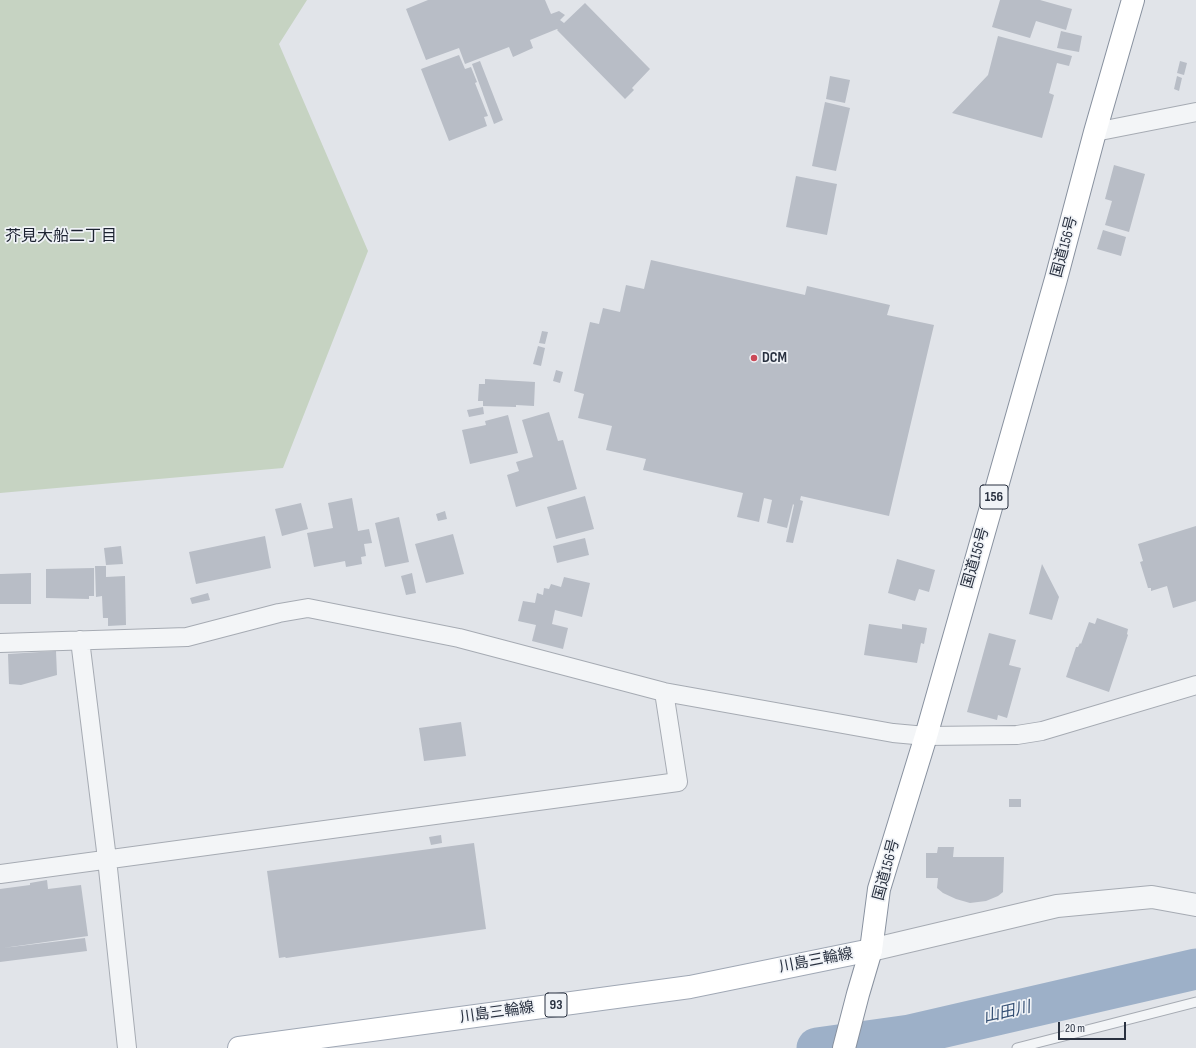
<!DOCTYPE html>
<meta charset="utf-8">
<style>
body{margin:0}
#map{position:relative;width:1196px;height:1048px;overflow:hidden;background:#e1e4e9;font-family:"Sofia Sans Condensed",sans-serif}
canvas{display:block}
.scale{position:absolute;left:1058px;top:1022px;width:68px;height:18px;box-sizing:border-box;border:2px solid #293140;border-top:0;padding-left:5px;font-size:12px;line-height:14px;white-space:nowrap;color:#293140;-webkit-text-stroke:3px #f0f3f7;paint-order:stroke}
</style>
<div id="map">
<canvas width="1196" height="1048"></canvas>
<div class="scale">20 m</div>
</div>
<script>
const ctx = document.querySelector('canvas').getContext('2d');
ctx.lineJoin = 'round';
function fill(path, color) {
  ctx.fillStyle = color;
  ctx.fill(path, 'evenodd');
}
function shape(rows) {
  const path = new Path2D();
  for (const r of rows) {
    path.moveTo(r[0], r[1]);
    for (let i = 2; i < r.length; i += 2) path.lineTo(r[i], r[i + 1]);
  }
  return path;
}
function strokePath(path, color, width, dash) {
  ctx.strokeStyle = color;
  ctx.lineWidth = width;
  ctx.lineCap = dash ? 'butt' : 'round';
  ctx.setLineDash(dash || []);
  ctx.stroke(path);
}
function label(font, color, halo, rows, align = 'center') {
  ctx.font = font + ' "Sofia Sans Condensed","Noto Sans JP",sans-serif';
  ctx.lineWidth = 3.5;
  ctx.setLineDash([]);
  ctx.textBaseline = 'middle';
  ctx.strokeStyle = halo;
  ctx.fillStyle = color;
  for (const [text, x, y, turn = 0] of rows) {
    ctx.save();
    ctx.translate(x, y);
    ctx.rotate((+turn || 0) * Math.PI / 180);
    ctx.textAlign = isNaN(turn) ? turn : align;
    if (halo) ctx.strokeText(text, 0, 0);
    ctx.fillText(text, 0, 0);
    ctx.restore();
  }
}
fill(shape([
 [0,0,307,0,279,44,368,251,283,468,0,493]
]), '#c6d3c2');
strokePath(shape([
 [817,1048,910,1035,1196,969]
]), '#9db0c8', 41);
fill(shape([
 [428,0,545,0,551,14,559,11,565,15,560,20,564,23,585,3,650,69,632,88,634,90,625,99,557,30,558,29,557,29,530,40,533,48,513,57,509,47,465,64,459,48,426,60,406,9],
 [1000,0,1040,0,1072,9,1066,30,1036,21,1030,38,992,27],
 [1061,31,1082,36,1079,52,1057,48],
 [998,36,1072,56,1069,66,1057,63,1049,93,1054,95,1042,138,952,113,988,75],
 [459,55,465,69,471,67,477,82,475,83,488,116,484,117,487,126,449,141,421,69],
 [480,61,503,120,494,124,472,64],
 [1180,61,1187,63,1184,75,1177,73],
 [830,76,850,80,845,103,826,99],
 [1177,76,1182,78,1179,91,1174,89],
 [825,102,850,108,836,171,812,166],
 [1114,165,1145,174,1129,232,1105,225,1112,201,1105,199],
 [796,176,837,184,827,235,786,227],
 [1103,230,1126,237,1121,256,1097,249],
 [651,260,805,295,807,286,890,305,887,315,934,325,889,516,801,496,800,500,803,501,793,543,786,542,794,505,793,504,787,528,767,523,772,500,764,498,759,522,737,517,743,493,643,470,646,459,606,450,612,426,578,418,584,394,574,391,590,322,599,324,603,308,620,312,626,285,644,289],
 [542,331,548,332,545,344,539,343],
 [538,346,545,348,541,366,533,364],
 [556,370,563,372,560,383,553,381],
 [485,379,535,382,534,406,516,405,516,407,483,406,483,401,478,401,479,384,485,384],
 [483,407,484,414,469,417,467,410],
 [549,412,558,441,563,440,577,489,516,507,507,475,519,471,516,462,533,457,522,420],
 [508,415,518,453,470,464,462,430,486,425,485,421],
 [585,496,594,529,556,539,547,507],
 [352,498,358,531,369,529,372,543,364,544,366,556,361,557,362,564,346,567,345,561,314,567,307,533,333,528,328,503],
 [301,503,308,529,282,536,275,509],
 [445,511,447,519,438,521,436,514],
 [399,517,409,562,385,567,375,523],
 [1196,526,1196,601,1173,608,1167,586,1151,591,1151,588,1148,588,1140,562,1143,561,1138,544],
 [453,534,464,574,426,583,415,544],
 [265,536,271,568,196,584,189,552],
 [585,538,589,555,557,563,553,546],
 [121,546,123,564,106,565,104,548],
 [897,559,935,570,929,592,919,589,915,601,888,593],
 [1042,564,1059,597,1052,620,1029,614],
 [95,566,106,566,106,577,125,576,126,625,108,626,108,618,103,618,102,596,96,597],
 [94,568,94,596,89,596,89,599,46,598,46,569],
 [31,573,31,604,0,604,0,574],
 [412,573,416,593,406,595,401,576],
 [564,577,590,583,582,617,555,610,552,624,568,628,563,649,532,641,536,625,518,621,523,601,535,603,537,593,543,595,544,588,549,589,551,584,561,587],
 [208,593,210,600,192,604,190,598],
 [1097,618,1128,629,1127,634,1128,635,1109,692,1066,677,1076,647,1078,647,1080,643,1081,644,1089,622,1095,624],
 [869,624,902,629,902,624,927,628,924,644,921,643,917,663,864,655],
 [989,633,1016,640,1009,665,1021,668,1007,718,998,715,997,720,967,712],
 [56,651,57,675,21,685,9,684,8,654],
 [461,722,466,756,424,761,419,728],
 [1009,799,1021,799,1021,807,1009,807],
 [441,835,442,843,431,845,429,837],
 [474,843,486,929,286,958,285,957,279,958,267,871],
 [938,847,954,847,953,857,1004,857,1003,892,998,896,986,901,970,903,956,899,943,893,937,888,938,878,926,878,926,853,937,853],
 [47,880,48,889,81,885,88,936,3,948,85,938,87,951,0,962,0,889,30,885,30,883]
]), '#b8bdc6');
const service = shape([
 [1017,1048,1196,1002]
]);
const minor = shape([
 [1095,132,1196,112],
 [80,640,107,859,127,1048],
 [0,643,187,637,279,613,308,608,459,638,664,692,893,733,926,736,1017,735,1042,731,1196,685],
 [0,874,678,782,664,692]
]);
const tertiary = shape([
 [871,950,1057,906,1152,897,1196,905]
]);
const primary = shape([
 [239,1048,690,987,871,950]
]);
const trunk = shape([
 [844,1048,858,994,871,950,879,889,926,736,1056,279,1095,132,1133,0]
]);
strokePath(service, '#a6abb3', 11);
strokePath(minor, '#a6abb3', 20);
strokePath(tertiary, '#a6abb3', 24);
strokePath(primary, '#a0a8b5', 24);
strokePath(trunk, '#88919f', 24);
strokePath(service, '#f3f5f7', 9);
strokePath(minor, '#f3f5f7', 18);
strokePath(tertiary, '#f3f5f7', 22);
strokePath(primary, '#fff', 22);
strokePath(trunk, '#fff', 22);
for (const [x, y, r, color] of [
 [754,358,4,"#cb4958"]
]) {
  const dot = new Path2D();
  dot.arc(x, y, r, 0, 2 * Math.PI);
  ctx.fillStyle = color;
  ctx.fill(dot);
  strokePath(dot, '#f0f3f7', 1.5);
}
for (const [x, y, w] of [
 [994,497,28],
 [556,1005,22]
]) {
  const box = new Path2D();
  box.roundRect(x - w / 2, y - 12, w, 24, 3);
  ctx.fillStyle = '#f0f3f7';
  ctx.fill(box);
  strokePath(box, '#293140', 1);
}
label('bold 14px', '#293140', null, [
 ["156",994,497],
 ["93",556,1005]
]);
label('15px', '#293140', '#f0f3f7', [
 ["国道156号",1065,247,-75],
 ["国道156号",976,558,-74],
 ["国道156号",887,870,-75],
 ["川島三輪線",816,961,-11],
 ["川島三輪線",497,1013,-8]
]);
label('bold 15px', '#293140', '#f0f3f7', [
 ["DCM",762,358]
], 'left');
label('16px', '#1c2231', '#f0f3f7', [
 ["芥見大船二丁目",61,237]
]);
label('italic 16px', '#344f73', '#f0f3f7', [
 ["山田川",1007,1013,-13]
]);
</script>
